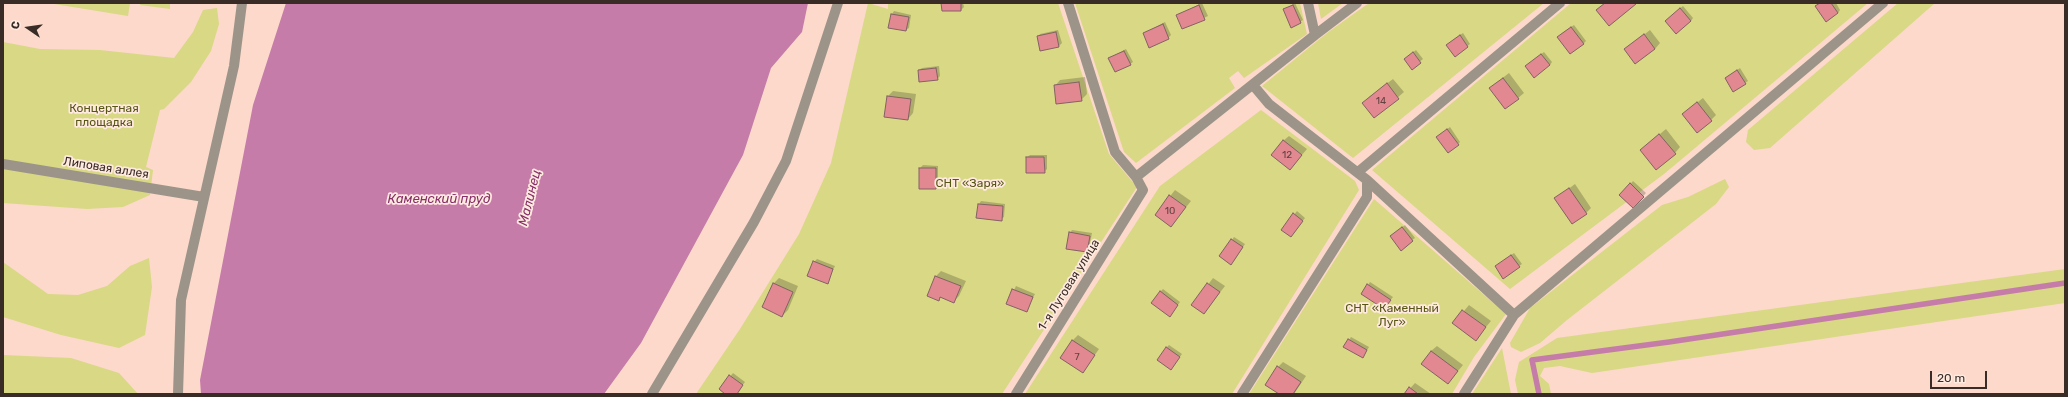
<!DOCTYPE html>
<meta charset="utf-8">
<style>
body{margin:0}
#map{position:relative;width:2068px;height:397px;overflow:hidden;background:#fcd9ca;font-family:Rubik,sans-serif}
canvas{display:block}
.frame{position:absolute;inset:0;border:4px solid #392c26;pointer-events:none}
.north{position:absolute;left:8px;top:8px;width:40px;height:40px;-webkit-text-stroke:3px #ffeae0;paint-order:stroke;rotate:283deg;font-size:11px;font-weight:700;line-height:16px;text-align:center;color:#392c26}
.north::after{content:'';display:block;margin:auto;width:14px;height:18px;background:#392c26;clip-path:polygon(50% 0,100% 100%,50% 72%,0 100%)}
.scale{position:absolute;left:1930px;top:371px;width:57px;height:18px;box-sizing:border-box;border:2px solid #392c26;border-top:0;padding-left:5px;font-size:12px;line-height:14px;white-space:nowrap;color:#392c26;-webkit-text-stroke:3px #ffeae0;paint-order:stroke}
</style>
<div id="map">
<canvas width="2068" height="397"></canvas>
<div class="frame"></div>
<div class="north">С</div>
<div class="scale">20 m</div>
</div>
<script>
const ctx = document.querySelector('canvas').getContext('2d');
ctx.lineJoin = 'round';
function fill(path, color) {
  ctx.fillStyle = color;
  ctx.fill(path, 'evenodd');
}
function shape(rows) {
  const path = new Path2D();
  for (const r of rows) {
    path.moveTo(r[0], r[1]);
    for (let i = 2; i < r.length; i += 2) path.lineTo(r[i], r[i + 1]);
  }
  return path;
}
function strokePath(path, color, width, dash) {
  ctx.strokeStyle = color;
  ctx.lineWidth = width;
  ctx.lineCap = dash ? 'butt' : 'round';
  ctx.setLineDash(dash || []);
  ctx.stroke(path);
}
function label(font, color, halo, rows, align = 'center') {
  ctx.font = font + ' Rubik,sans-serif';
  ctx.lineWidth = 3.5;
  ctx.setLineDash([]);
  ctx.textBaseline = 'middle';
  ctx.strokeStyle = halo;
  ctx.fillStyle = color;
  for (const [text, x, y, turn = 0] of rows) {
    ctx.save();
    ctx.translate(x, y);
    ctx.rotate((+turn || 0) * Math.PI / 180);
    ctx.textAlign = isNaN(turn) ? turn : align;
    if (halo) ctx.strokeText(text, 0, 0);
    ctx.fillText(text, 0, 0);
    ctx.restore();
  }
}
fill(shape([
 [48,3,130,3,128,16],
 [141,3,170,3,170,9,140,5],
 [868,3,888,9,888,3,1058,3,1109,154,1137,187,1002,394,696,394,740,329,799,234,831,163],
 [1075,3,1300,3,1307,34,1244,78,1238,71,1229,78,1235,88,1136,163,1124,152],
 [1318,3,1343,3,1321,19],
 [1369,3,1544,3,1353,158,1262,86,1327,33],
 [1571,3,1868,3,1664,174,1510,289,1372,170],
 [1898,3,1935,3,1770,148,1754,150,1746,142,1748,130],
 [217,8,219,24,211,51,191,82,164,109,160,110,146,167,153,170,150,195,123,207,87,209,3,203,3,42,40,49,100,50,174,58,193,32,203,10],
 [1261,110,1355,181,1359,190,1232,394,1025,394,1160,186],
 [1725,179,1729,187,1716,204,1567,320,1540,343,1521,352,1511,347,1510,343,1530,308,1662,205,1688,197],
 [1374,199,1506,314,1474,357,1452,394,1249,394],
 [149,258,152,287,145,335,119,348,61,335,3,317,3,262,48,294,78,295,107,286,130,266],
 [2065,269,2065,303,1592,373,1560,366,1544,368,1540,376,1549,384,1551,394,1518,394,1515,380,1519,362,1557,338],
 [1502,348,1511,394,1472,394],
 [3,355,71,358,119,373,138,394,3,394]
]), '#d9d885');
fill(shape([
 [286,3,808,3,802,32,771,68,743,155,641,343,604,394,201,394,200,380,253,105]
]), '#c57ca9');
fill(shape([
 [942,3,963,3,964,7,961,10],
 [1202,3,1208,16,1183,28,1177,15],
 [1295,3,1303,20,1292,27,1284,10],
 [1820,3,1836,3,1840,10,1838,13,1816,6],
 [1683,6,1693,18,1691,21,1669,18],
 [894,11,911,15,909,28,906,30,889,27,892,14],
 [1165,22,1171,35,1168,38,1144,33],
 [1574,25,1586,41,1583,44,1561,34],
 [1058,30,1062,43,1059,46,1041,50,1038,37,1040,34],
 [1650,30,1660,43,1655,49,1626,49],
 [1463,33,1470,44,1455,56,1450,42],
 [1126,49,1133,62,1130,64,1109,58],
 [1416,50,1423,59,1412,68,1405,59],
 [1544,52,1552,62,1550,65,1529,64],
 [939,66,940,76,937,79,919,70,922,68],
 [1740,68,1748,81,1745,83,1729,76],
 [1509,73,1524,93,1518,98,1496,83],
 [1085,77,1087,94,1081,100,1055,86,1060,80],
 [1393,79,1404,92,1375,117,1369,97],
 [893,91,916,94,913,113,908,119,887,97],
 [1703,98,1716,115,1711,120,1689,109],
 [1450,127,1460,142,1458,144,1437,137],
 [1666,129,1680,147,1675,153,1641,150],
 [1289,136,1307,149,1290,169,1283,141],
 [1030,155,1047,155,1047,169,1044,172,1027,157],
 [923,165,938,166,938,186,935,188,920,168],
 [1633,181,1646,193,1633,207,1621,195],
 [1575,184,1591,208,1586,213,1555,199],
 [1175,190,1191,201,1171,226,1156,214],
 [981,201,1005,204,1004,217,1001,219,979,204],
 [1297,211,1305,218,1293,233,1283,229],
 [1405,225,1415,238,1412,240,1394,234],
 [1072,230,1092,233,1089,248,1087,251,1070,233],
 [1234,237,1245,244,1234,261,1232,240],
 [1514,253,1522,264,1519,266,1499,264],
 [817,259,835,266,827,283,814,262],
 [941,271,966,281,959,296,954,301,942,296,938,300,936,276],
 [779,278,798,286,788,310,782,316,763,307,774,283],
 [1213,278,1225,286,1204,313,1193,305],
 [1370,282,1393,297,1384,308,1368,285],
 [1016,286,1035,294,1026,311,1008,303],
 [1163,289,1180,302,1172,313,1160,292],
 [1469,305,1491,321,1476,339,1454,323],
 [1078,335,1099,349,1083,372,1072,341],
 [1351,337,1369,347,1365,354,1349,340],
 [1169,345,1182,354,1173,366,1166,348],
 [1437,346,1463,365,1448,383,1431,351],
 [1283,362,1306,376,1294,394,1281,394,1278,367],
 [733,373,745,382,736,394,727,394,720,389],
 [1415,383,1431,394,1405,394]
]), '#0003');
strokePath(shape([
 [1539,394,1532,360,1669,342,2065,283]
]), '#c57ca9', 5.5);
const building = shape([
 [941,3,961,3,961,11,942,11,941,3],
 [1605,3,1635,3,1636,4,1609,26,1596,10,1605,3],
 [1820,3,1831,3,1838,13,1826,22,1815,6,1820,3],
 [1199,5,1205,20,1182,29,1176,15,1199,5],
 [1293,5,1301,23,1291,28,1283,9,1293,5],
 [1680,8,1691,21,1676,34,1665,21,1680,8],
 [891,14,909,17,906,31,888,28,891,14],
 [1163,24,1169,39,1149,48,1143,33,1163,24],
 [1571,27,1584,44,1570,54,1557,37,1571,27],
 [1056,32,1059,47,1040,51,1037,36,1056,32],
 [1644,34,1655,49,1635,64,1624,49,1644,34],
 [1460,35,1468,47,1455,57,1446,45,1460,35],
 [1124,51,1131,65,1115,72,1108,58,1124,51],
 [1413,52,1421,63,1412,70,1404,59,1413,52],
 [1541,54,1550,65,1534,78,1525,66,1541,54],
 [936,68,938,80,919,82,918,70,936,68],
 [1737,70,1746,84,1733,92,1725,78,1737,70],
 [1503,78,1519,99,1505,109,1489,88,1503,78],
 [1079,82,1082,101,1056,104,1054,85,1079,82],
 [1387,83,1399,99,1374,118,1362,103,1387,83],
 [887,96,911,99,908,120,884,117,887,96],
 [1697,102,1712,121,1697,133,1682,114,1697,102],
 [1447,129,1459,145,1448,153,1436,137,1447,129],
 [1659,134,1676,154,1656,170,1640,150,1659,134],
 [1283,140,1302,155,1290,170,1271,155,1283,140],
 [1026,157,1044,157,1045,173,1026,173,1026,157],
 [919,168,936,168,936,189,919,189,919,168],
 [1630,183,1644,197,1633,208,1619,195,1630,183],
 [1569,188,1587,214,1572,224,1554,198,1569,188],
 [1169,195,1186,207,1171,227,1155,215,1169,195],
 [978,204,1003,206,1002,221,976,218,978,204],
 [1293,213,1303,221,1291,237,1281,230,1293,213],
 [1402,227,1413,241,1401,251,1390,236,1402,227],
 [1069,232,1090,236,1087,252,1066,249,1069,232],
 [1231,239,1243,247,1231,265,1219,256,1231,239],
 [1511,255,1520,267,1503,279,1495,266,1511,255],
 [813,261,833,269,828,284,807,276,813,261],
 [935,276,961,286,954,303,940,297,939,301,927,296,935,276],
 [773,283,793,292,782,317,762,307,773,283],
 [1207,283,1220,292,1204,314,1191,305,1207,283],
 [1367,284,1391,300,1384,309,1361,294,1367,284],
 [1012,289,1033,297,1027,312,1006,304,1012,289],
 [1160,291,1178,305,1170,317,1151,303,1160,291],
 [1462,310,1486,327,1476,341,1452,323,1462,310],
 [1348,339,1367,350,1363,358,1343,347,1348,339],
 [1072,340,1095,355,1083,373,1060,358,1072,340],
 [1166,347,1180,357,1171,370,1157,360,1166,347],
 [1431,351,1458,371,1448,384,1421,364,1431,351],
 [1277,366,1301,382,1293,394,1279,394,1265,385,1277,366],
 [729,375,743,385,737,394,725,394,719,389,729,375],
 [1409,387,1418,394,1404,394,1409,387]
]);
fill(building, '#e18891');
strokePath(building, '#846264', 1);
strokePath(shape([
 [1315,35,1357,3],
 [3,164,204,197],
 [1358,172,1560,3],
 [1136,177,1315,35,1308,3],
 [1367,180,1514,315],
 [178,394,181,300,234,66,242,3],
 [652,394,754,222,786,161,838,3],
 [1016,394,1143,190,1136,177,1115,152,1068,3],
 [1242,394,1367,197,1367,180,1269,104,1253,85],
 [1464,394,1514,315,1883,3]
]), '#9c9488', 10);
label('10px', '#634341', null, [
 ["14",1381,101],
 ["12",1287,155],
 ["10",1170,211],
 ["7",1077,357]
]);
label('12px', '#565514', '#ffeae0', [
 ["Концертная",104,109],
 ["площадка",104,123],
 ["СНТ «Заря»",970,184],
 ["СНТ «Каменный",1392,309],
 ["Луг»",1392,323]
]);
label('12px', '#392c26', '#ffeae0', [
 ["Липовая аллея",106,168,9],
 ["1-я Луговая улица",1069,285,-58]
]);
label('italic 13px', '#862e69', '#ffeae0', [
 ["Малинец",530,198,-76],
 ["Каменский пруд",439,199]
]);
</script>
